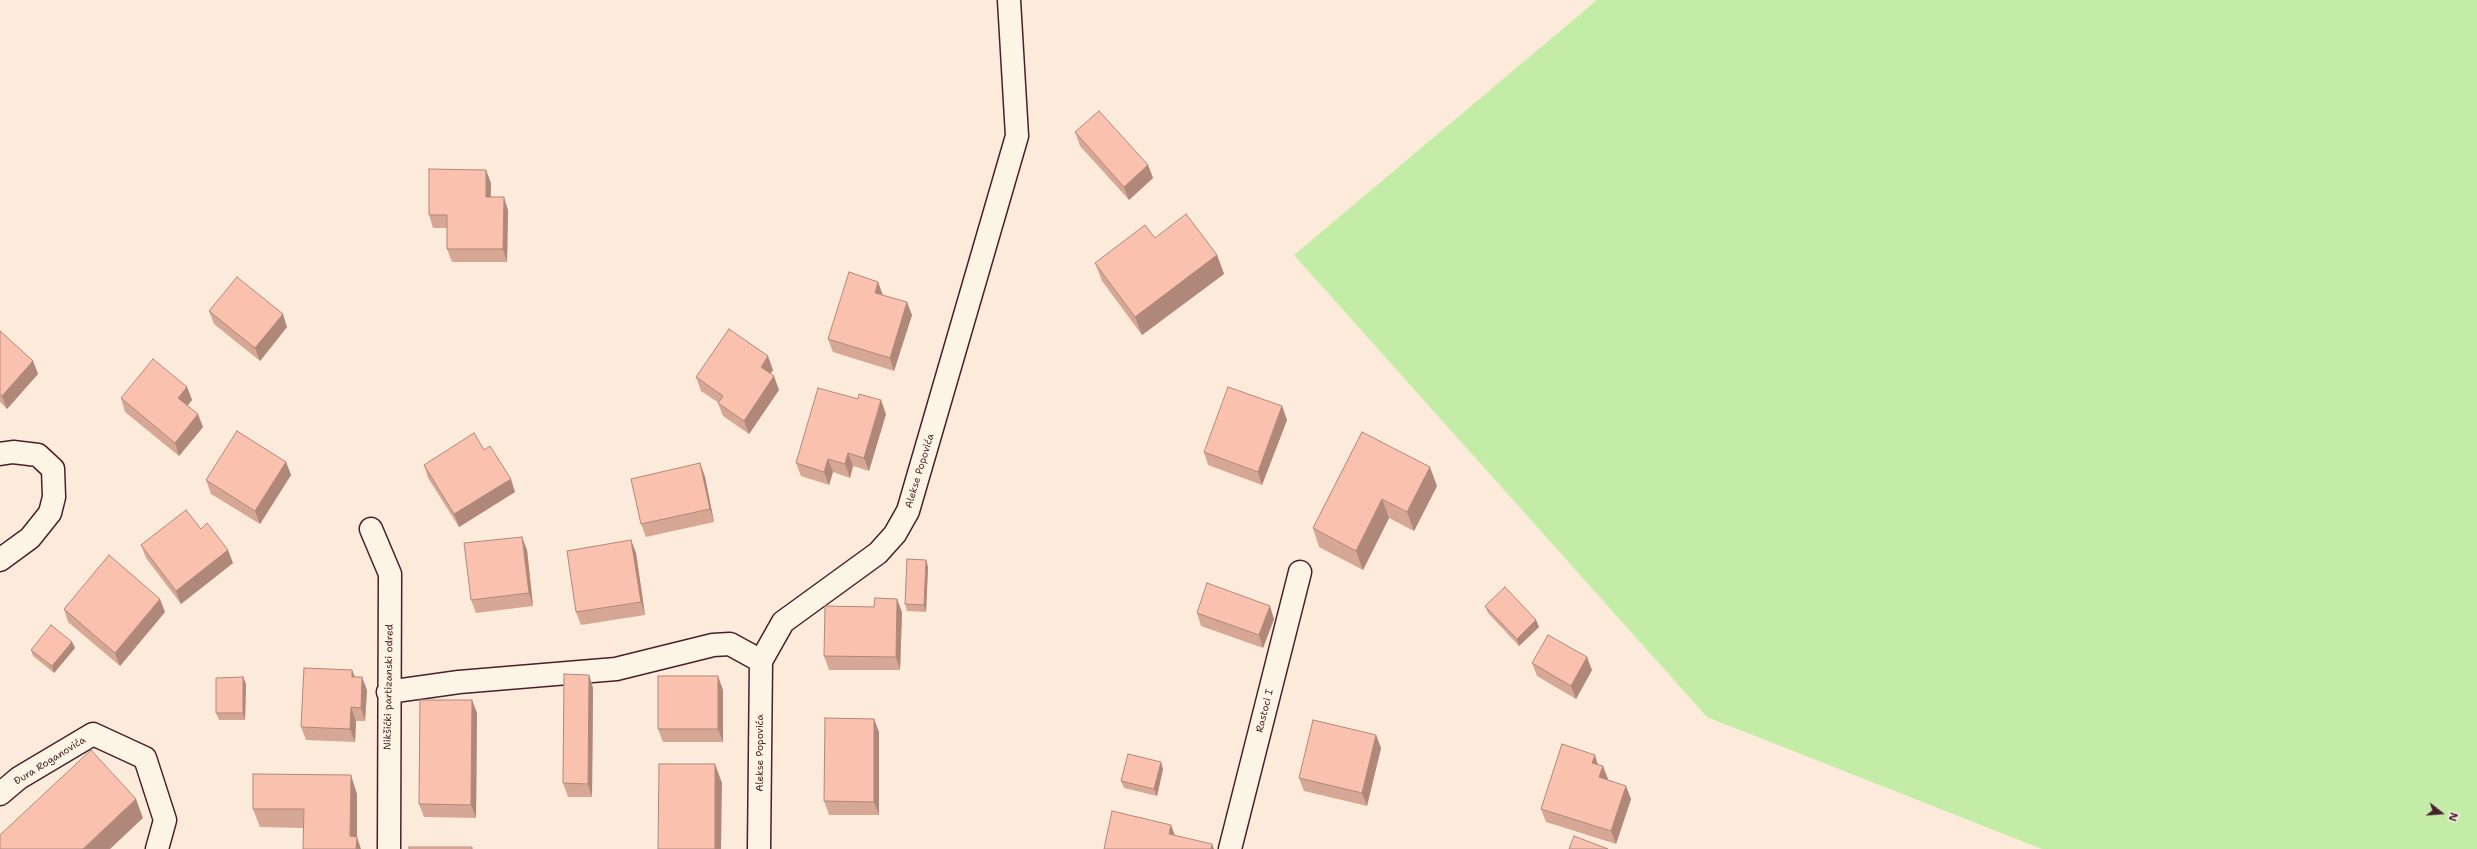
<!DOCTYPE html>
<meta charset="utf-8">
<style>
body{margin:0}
#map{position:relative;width:2477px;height:849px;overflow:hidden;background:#fcebda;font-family:"Shantell Sans",sans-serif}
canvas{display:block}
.north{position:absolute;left:2421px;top:793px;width:40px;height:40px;-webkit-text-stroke:3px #fcf5e5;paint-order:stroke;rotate:107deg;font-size:11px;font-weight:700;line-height:16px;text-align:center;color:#4a1f2b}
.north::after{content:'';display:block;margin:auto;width:14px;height:18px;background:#4a1f2b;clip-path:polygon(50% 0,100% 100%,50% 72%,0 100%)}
</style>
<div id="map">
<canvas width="2477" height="849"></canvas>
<div class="north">N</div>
</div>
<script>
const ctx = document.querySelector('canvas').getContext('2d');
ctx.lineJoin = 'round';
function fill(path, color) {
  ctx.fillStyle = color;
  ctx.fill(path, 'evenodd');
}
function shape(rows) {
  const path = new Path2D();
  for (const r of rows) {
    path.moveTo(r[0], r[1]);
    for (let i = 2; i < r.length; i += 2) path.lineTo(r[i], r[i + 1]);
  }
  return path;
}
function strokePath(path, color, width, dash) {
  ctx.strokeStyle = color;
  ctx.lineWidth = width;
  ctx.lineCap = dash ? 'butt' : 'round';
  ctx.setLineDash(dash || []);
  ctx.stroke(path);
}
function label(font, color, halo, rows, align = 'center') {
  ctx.font = font + ' "Shantell Sans",sans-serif';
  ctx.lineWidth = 3;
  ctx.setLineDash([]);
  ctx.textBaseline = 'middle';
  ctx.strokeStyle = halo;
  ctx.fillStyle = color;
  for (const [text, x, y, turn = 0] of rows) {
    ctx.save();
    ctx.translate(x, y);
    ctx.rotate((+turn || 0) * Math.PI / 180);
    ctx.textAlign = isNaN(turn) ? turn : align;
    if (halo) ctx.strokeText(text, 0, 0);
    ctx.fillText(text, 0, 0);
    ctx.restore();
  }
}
fill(shape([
 [1597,0,2477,0,2477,849,2042,849,1707,717,1294,255]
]), '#c3eca7');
const minor = shape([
 [0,454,13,452,38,455,53,469,54,497,50,513,30,538,0,560],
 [371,529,390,574,389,849],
 [388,692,459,682,616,669,713,645,730,644,761,661],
 [0,794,19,778,93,734,145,758,165,820,157,849],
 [759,849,761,661,783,622,878,553,895,534,908,511,1017,136,1009,0],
 [1230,849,1300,572]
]);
strokePath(minor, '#4a1f2b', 25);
strokePath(minor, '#fcf5e5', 22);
fill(shape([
 [1075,132,1148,165,1153,178,1129,200,1080,146],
 [491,183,491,197,508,210,507,262,452,262,447,249,447,228,433,228,429,215],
 [1217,255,1224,274,1142,335,1102,281,1095,263],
 [883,295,912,315,894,371,833,352,828,339],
 [209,311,287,327,260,361,214,324],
 [0,331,33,361,38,374,7,409,0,402],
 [773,370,770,374,779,390,749,434,723,416,718,403,719,403,701,391,696,377],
 [187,387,192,400,187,406,203,427,179,456,125,412,121,398],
 [1282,406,1287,420,1262,485,1208,465,1204,452],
 [886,414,869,471,853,466,850,478,833,472,829,485,801,476,796,463],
 [1362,432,1437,486,1414,531,1389,518,1363,570,1319,547,1313,528],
 [484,450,515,492,459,527,428,478,424,465],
 [286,462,291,475,260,524,211,494,206,480],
 [700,463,705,477,714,522,646,537,641,524],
 [201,529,233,563,181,604,146,558,141,545],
 [631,540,636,553,645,615,581,625,576,612],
 [527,550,533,606,476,613,471,600],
 [926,560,928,567,926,612,907,611,905,604],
 [1485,606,1536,620,1539,627,1519,646,1488,613],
 [874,607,902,612,900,670,829,670,824,656],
 [64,609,165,612,120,666,68,622],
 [1197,613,1274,619,1263,648,1201,626],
 [72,642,75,648,54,673,33,656,31,650],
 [1532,663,1592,670,1576,699,1537,676],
 [352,670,355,677,367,690,365,721,356,721,355,742,306,740,301,727],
 [589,675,593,688,592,797,568,797,563,783],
 [243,677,246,684,245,720,219,720,216,713],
 [723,690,723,742,663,742,658,729],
 [472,700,477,713,476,818,424,817,419,804],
 [874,719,879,732,879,815,829,815,824,801],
 [1376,735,1381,748,1367,806,1304,791,1299,778],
 [1598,765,1608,779,1608,780,1631,799,1616,844,1546,822,1541,809],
 [1163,769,1157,796,1124,788,1121,781],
 [357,794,303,828,260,827,253,809]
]), '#d7a796');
fill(shape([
 [1148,165,1153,178,1129,200,1124,187],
 [486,170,491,183,490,210,486,197],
 [504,197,508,210,507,262,503,249],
 [1217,255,1224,274,1142,335,1135,317],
 [878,282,883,295,875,293],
 [907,302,912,315,894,371,890,358],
 [283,314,287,327,260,361,255,348],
 [768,356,773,370,766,381,761,367],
 [33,361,38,374,7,409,2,396],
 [774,376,779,390,749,434,744,421],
 [187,387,192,400,183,411,178,398],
 [881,400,886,414,869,471,864,458],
 [1282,406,1287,420,1262,485,1258,472],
 [198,414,203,427,179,456,175,443],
 [848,453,853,466,850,478,845,464],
 [828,459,833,472,829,485,824,472],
 [286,462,291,475,260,524,255,511],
 [700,463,705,477,714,522,710,509],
 [1430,467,1437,486,1414,531,1407,512],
 [511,479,515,492,459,527,454,514],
 [1382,499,1389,518,1363,570,1356,551],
 [522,537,527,550,533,606,529,593],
 [631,540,636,553,645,615,641,602],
 [228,550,233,563,181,604,176,591],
 [926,560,928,567,926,612,924,605],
 [160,599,165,612,120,666,115,653],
 [897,599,902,612,900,670,896,657],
 [1270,606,1274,619,1263,648,1259,635],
 [1536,620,1539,627,1519,646,1517,639],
 [72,642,75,648,54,673,52,666],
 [1587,657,1592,670,1576,699,1571,686],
 [352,670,357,683,352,677],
 [589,675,593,688,592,797,588,784],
 [718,676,723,690,723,742,718,729],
 [243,677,246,684,245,720,243,713],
 [362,677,367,690,365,721,361,708],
 [472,700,477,713,476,818,471,805],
 [351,707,356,721,355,742,350,729],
 [874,719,879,732,879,815,874,802],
 [1376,735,1381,748,1367,806,1362,793],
 [1595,755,1599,768,1592,763],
 [1161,762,1163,769,1157,796,1154,789],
 [715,764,722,783,721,849,715,849],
 [1603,766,1608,779,1604,791,1599,777],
 [351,775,357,794,357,837,361,849,355,849,350,836],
 [1626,786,1631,799,1616,844,1611,831],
 [136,799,143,818,110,849,83,849],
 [1171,825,1176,838,1169,834],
 [1212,844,1214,849,1211,849]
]), '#af887a');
const building = shape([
 [1099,111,1148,165,1124,187,1075,132,1099,111],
 [429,169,486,170,486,197,504,197,503,249,447,249,447,215,429,215,429,169],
 [1186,214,1217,255,1135,317,1095,263,1145,225,1155,238,1186,214],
 [849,272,878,282,875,293,907,302,890,358,828,339,849,272],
 [237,277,283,314,255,348,209,311,237,277],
 [729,329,768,356,761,367,774,376,744,421,718,403,723,396,696,377,729,329],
 [0,331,33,361,2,396,0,394,0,331],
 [153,359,187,387,178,398,198,414,175,443,121,398,153,359],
 [1228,387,1282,406,1258,472,1204,452,1228,387],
 [818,388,858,399,859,394,881,400,864,458,848,453,845,464,828,459,824,472,796,463,818,388],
 [237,431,286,462,255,511,206,480,237,431],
 [1362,432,1430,467,1407,512,1382,499,1356,551,1313,528,1362,432],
 [474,433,484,450,490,446,511,479,454,514,424,465,474,433],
 [700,463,710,509,641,524,631,479,700,463],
 [186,510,201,529,207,523,228,550,176,591,141,545,186,510],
 [522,537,529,593,471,600,464,543,522,537],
 [631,540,641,602,576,612,567,551,631,540],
 [109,555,160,599,115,653,64,609,109,555],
 [907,559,926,560,924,605,905,604,907,559],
 [1207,583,1270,606,1259,635,1197,613,1207,583],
 [1505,587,1536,620,1517,639,1485,606,1505,587],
 [875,598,897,599,896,657,824,656,825,606,874,607,875,598],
 [51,625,72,642,52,666,31,650,51,625],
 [1548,635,1587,657,1571,686,1532,663,1548,635],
 [304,668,352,670,352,677,362,677,361,708,351,707,350,729,301,727,304,668],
 [564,674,589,675,588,784,563,783,564,674],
 [658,676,718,676,718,729,658,729,658,676],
 [243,677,243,713,216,713,216,678,243,677],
 [420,700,472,700,471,805,419,804,420,700],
 [825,718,874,719,874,802,824,801,825,718],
 [1313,720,1376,735,1362,793,1299,778,1313,720],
 [1562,744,1595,755,1592,763,1603,766,1599,777,1626,786,1611,831,1541,809,1562,744],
 [91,750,136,799,83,849,0,849,0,835,91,750],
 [1128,754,1161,762,1154,789,1121,781,1128,754],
 [659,764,715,764,715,849,658,849,659,764],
 [253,774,351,775,350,836,357,837,356,849,303,849,304,809,253,809,253,774],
 [1112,811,1171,825,1169,834,1212,844,1211,849,1104,849,1112,811],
 [1574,836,1608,849,1569,849,1574,836],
 [409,847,472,847,472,849,409,849,409,847]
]);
fill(building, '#fac2ae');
strokePath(building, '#af887a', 1);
label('10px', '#4a1f2b', '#fcf5e5', [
 ["Alekse Popovića",920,471,-73],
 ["Nikšićki partizanski odred",389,687,-89],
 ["Rastoci I",1265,711,-76],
 ["Alekse Popovića",760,753,-90],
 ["Đura Roganovića",50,761,-32]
]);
</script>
